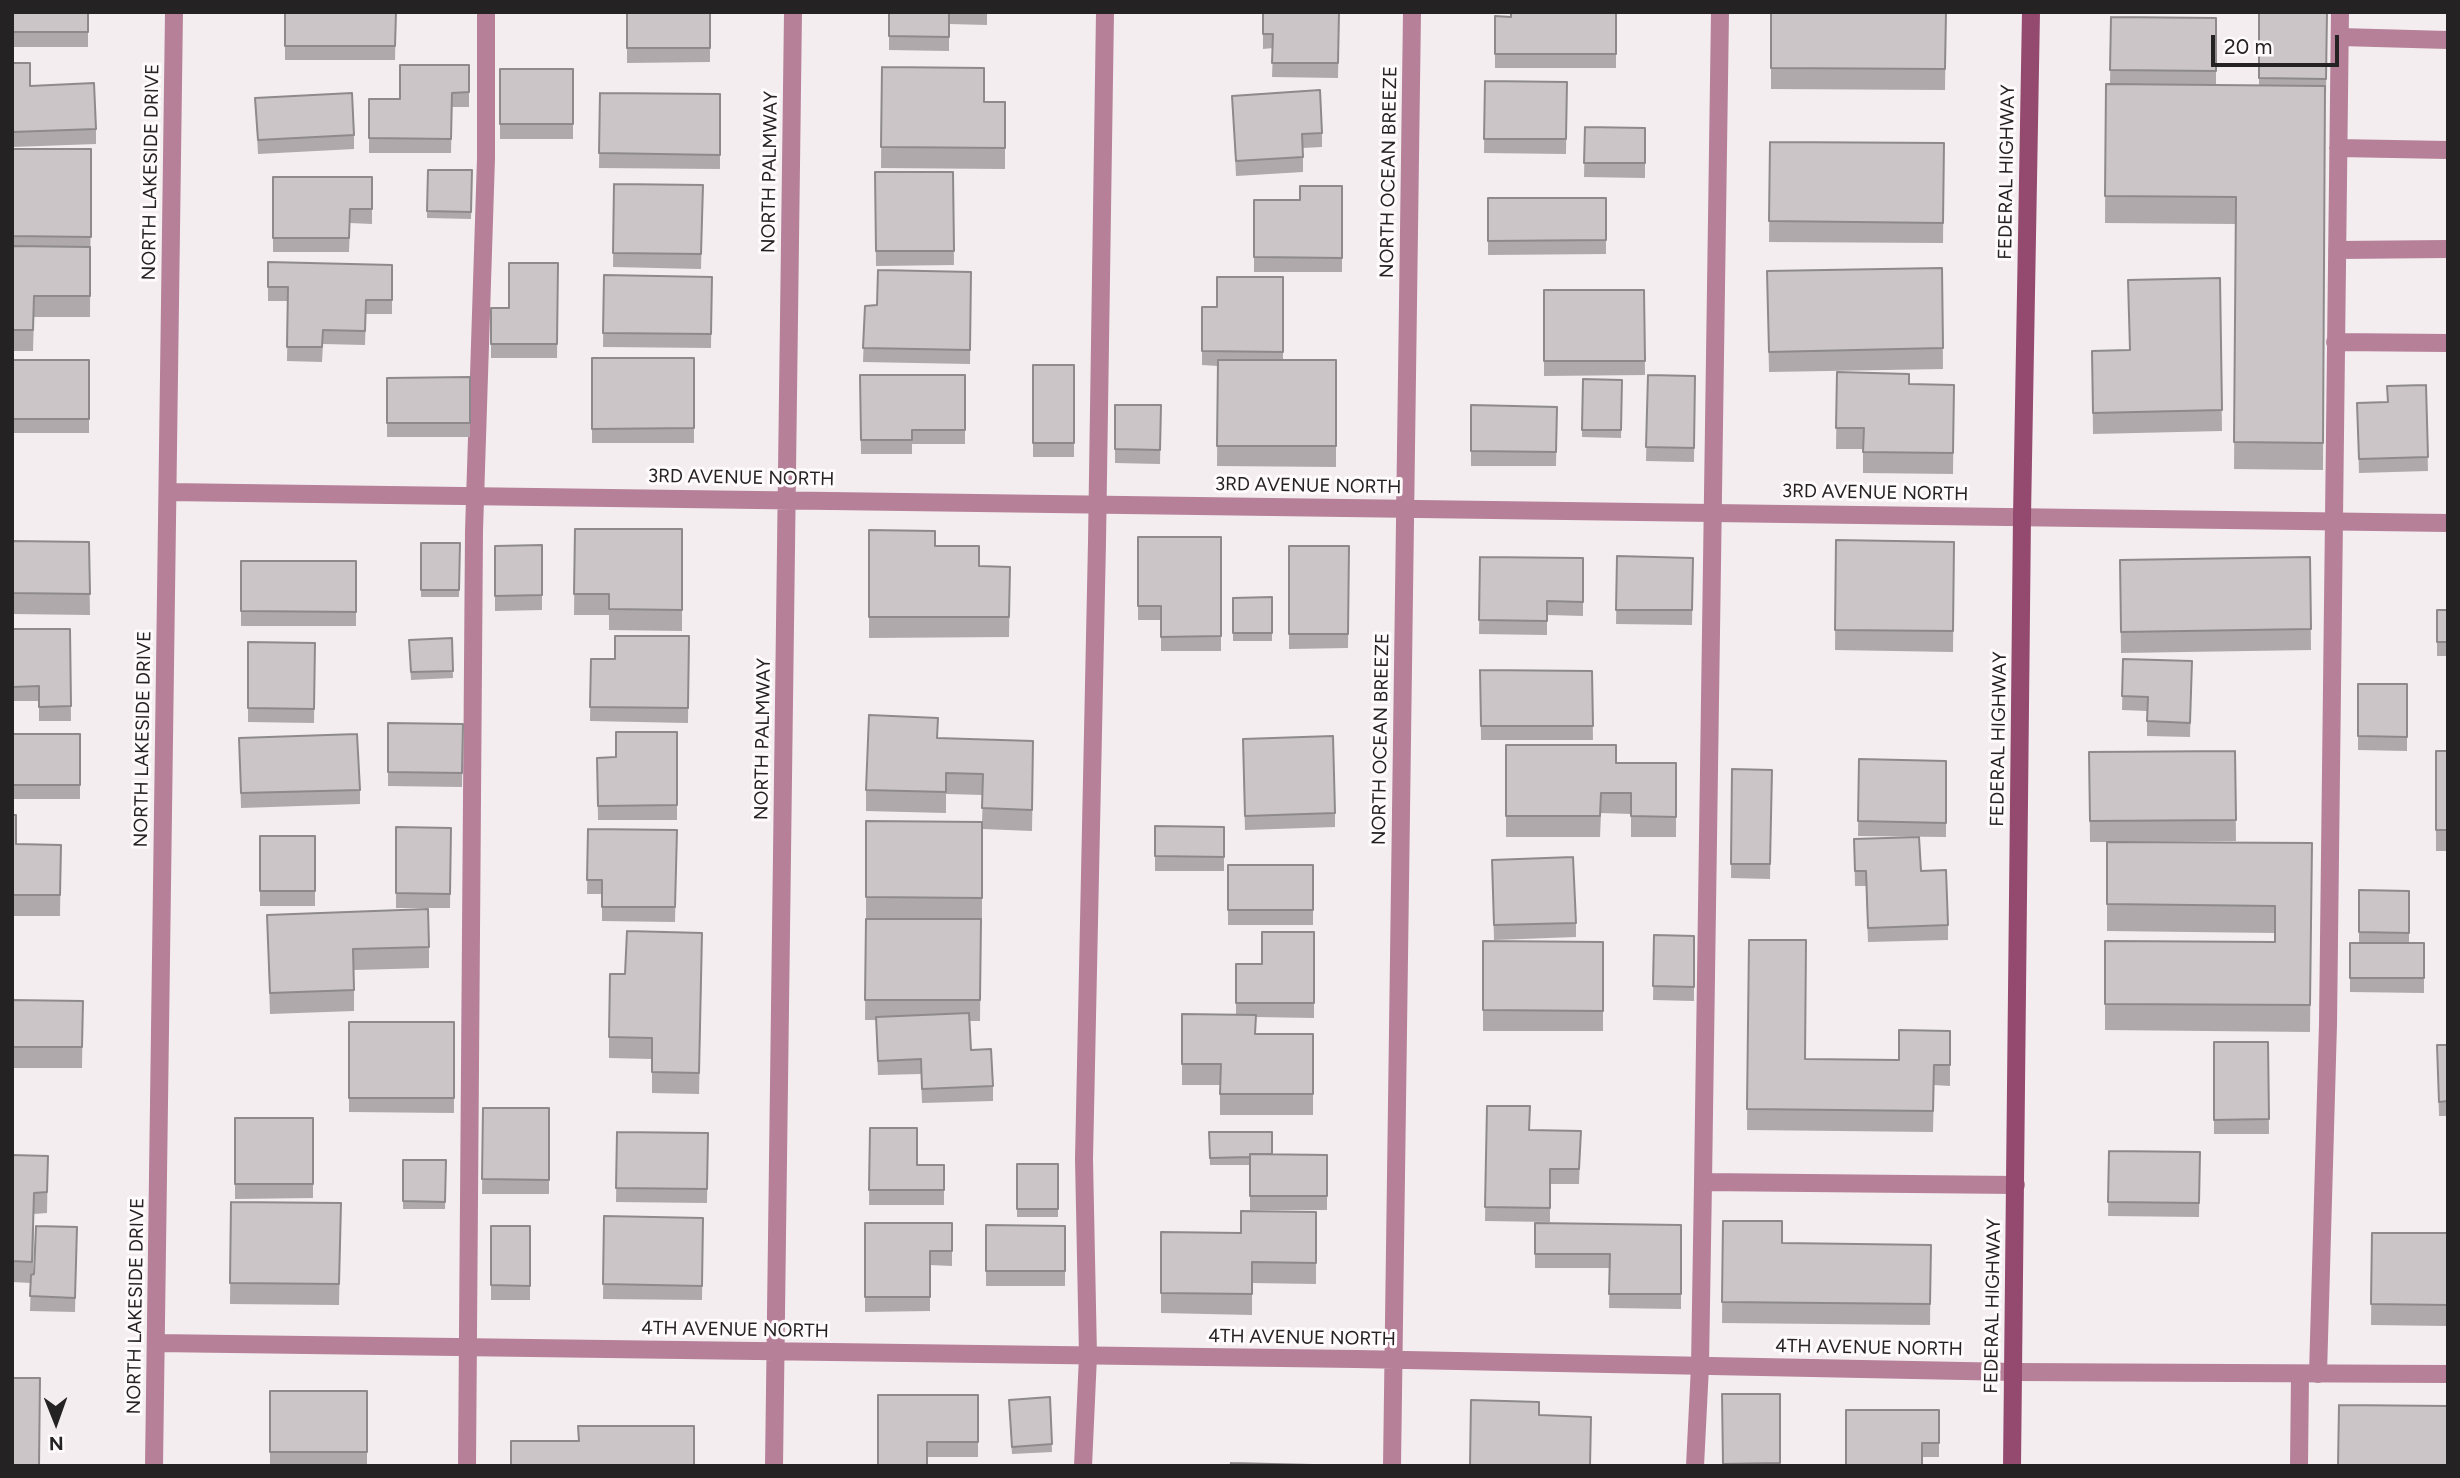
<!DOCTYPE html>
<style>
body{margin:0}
#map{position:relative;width:2460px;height:1478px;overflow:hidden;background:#f3edef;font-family:Figtree,sans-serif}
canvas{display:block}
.frame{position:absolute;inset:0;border:14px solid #242222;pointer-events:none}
.north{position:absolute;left:21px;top:1387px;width:70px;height:70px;-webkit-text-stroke:5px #fffafc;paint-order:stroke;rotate:179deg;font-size:19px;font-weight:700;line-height:28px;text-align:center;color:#242222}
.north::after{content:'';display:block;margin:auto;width:24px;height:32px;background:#242222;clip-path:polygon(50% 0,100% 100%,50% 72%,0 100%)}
.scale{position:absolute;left:2211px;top:35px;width:128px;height:32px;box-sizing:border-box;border:4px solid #242222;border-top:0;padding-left:9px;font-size:21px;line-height:24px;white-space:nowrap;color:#242222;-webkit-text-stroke:5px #fffafc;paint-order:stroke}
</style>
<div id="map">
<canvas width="2460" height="1478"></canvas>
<div class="frame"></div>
<div class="north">N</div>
<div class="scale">20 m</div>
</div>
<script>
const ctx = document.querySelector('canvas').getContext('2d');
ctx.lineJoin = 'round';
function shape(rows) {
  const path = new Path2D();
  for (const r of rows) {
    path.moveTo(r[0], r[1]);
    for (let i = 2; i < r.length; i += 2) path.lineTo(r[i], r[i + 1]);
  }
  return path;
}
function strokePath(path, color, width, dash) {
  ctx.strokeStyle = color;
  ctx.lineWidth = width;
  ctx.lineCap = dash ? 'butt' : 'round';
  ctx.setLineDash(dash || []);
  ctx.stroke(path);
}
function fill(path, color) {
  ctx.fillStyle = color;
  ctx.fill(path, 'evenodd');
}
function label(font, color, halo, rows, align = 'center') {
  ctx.font = font + ' Figtree,sans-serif';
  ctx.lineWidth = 6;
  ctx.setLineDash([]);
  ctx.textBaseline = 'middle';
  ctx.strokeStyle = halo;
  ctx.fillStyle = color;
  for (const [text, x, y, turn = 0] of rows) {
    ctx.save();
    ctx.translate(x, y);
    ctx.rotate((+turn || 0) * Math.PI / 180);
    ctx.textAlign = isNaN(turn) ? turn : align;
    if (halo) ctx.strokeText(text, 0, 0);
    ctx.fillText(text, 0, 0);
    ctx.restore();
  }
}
strokePath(shape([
 [2340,37,2448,40],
 [2338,148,2448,150],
 [2337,250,2448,249],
 [2335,342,2448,343],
 [1703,1182,1720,12],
 [2318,1374,2328,1024,2340,12],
 [467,1466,474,531,486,158,486,12],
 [1083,1466,1088,1356,1084,1159,1097,542,1105,12],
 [1695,1466,1700,1366,1703,1182,2016,1185],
 [2299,1466,2300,1374]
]), '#b58098', 18);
strokePath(shape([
 [168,492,2448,523],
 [156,1343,1356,1359,2014,1372,2448,1374],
 [154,1466,174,12],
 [774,1466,793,12],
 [1392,1466,1412,12]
]), '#b58098', 18);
strokePath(shape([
 [2012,1466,2022,516,2031,12]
]), '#94496f', 18);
fill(shape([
 [12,12,88,12,88,47,12,47],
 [285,12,396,12,395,60,285,60],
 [627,12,710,12,710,62,627,63],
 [889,12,987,12,987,25,949,24,949,51,889,50],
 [1263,12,1339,12,1338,78,1272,77,1273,48,1263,49],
 [1616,12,1616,68,1495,68,1495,16,1511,17],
 [1771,12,1946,12,1945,90,1771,89],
 [2259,12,2327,12,2326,93,2325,93,2323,470,2234,469,2236,224,2105,223,2106,84,2110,84,2111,17,2216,18,2216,85,2259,85],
 [12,63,30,86,96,129,96,144,12,147],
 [469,65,469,107,452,107,451,153,369,153,369,99,400,99],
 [882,67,984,102,1005,102,1005,169,881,168],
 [500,69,573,69,573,139,500,139],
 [1485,81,1567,82,1566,154,1484,153],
 [600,93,720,94,720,169,599,168],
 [1232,96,1322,133,1322,147,1303,148,1303,172,1236,176],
 [255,98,354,135,354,149,258,154],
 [1585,127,1645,128,1645,178,1584,177],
 [1770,142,1944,143,1943,243,1769,242],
 [12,149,91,149,90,317,34,317,33,351,12,351],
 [472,170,471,219,427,218,427,211],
 [875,172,953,172,954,265,876,266],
 [273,177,372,177,372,224,350,223,349,252,273,252],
 [614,184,703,185,701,269,613,267],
 [1342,186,1342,272,1254,272,1254,200,1300,200],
 [1488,198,1606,198,1606,254,1488,255],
 [268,262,392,265,392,314,366,314,365,345,323,344,322,362,287,361,288,301,268,301],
 [558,263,557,358,491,358,491,308,509,308],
 [1942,268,1943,369,1769,372,1767,271],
 [971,272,970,364,863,362,865,306,877,305],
 [604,275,712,277,711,348,603,347],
 [1283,277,1283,360,1336,360,1336,467,1217,466,1218,366,1202,365,1202,307,1217,307],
 [2220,278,2222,431,2093,434,2092,351,2129,350],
 [1544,290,1644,290,1645,375,1544,376],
 [592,358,694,358,694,443,592,443],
 [12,360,89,360,89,433,12,433],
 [1033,365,1074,365,1074,457,1033,457],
 [1837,372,1909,384,1954,385,1953,474,1863,473,1863,449,1836,449],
 [860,375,965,375,965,444,912,444,912,454,861,454],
 [1648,375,1695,376,1694,462,1646,461],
 [470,377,470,437,387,437,387,378],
 [1583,379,1622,380,1621,438,1582,437],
 [2426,385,2428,471,2359,473,2357,403,2387,402,2387,386],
 [1115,405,1161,405,1160,464,1115,463],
 [1471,405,1557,407,1556,466,1471,466],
 [575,529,682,529,682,631,609,630,609,615,574,615],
 [869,530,935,546,979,566,1010,567,1009,637,869,638],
 [1138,537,1221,537,1221,651,1161,651,1161,620,1138,620],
 [1836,540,1954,542,1953,652,1835,650],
 [12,541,89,542,90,615,12,614],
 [421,543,460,543,459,597,421,597],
 [542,545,542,610,495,611,495,546],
 [1289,546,1349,546,1348,648,1289,649],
 [1617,556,1693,558,1692,625,1616,624],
 [1480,557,1583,558,1583,616,1547,615,1547,635,1479,634],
 [2310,557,2311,650,2121,653,2120,560],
 [241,561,356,561,356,626,241,626],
 [1272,597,1272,641,1233,641,1233,598],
 [2437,610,2448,610,2448,656,2437,656],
 [12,629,70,629,71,721,39,721,39,701,12,701],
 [689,636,688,723,590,721,591,659,615,659],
 [452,638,453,678,411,680,409,640],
 [248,642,315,643,314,723,248,722],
 [2123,659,2192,661,2190,737,2147,736,2147,711,2122,710],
 [1480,670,1592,671,1593,740,1481,740],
 [2358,684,2407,684,2407,751,2358,750],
 [388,723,463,724,462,787,388,786],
 [677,732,677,820,598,820,597,758,616,757],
 [12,734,80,734,80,799,12,799],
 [239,738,360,790,360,804,241,808],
 [938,738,1033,762,1032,831,982,829,982,919,866,918,866,821,982,822,983,795,946,794,946,813,866,811,866,790],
 [1506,745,1616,763,1676,763,1676,837,1631,837,1631,814,1601,813,1600,837,1506,837],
 [2235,751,2236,841,2123,842,2312,843,2310,1032,2105,1030,2105,941,2275,942,2275,933,2107,931,2107,842,2090,842,2089,752],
 [2436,751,2448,751,2448,851,2436,851],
 [1243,754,1335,813,1335,827,1245,830],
 [1859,759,1946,761,1946,837,1858,836],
 [1732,769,1772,770,1770,879,1731,878],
 [12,815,16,844,61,845,60,916,12,916],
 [1155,826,1224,827,1224,871,1155,871],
 [396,827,451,828,450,908,396,908],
 [588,829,677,830,675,922,602,921,602,894,587,894],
 [260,836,315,836,315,906,260,906],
 [1854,839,1921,871,1948,925,1948,940,1868,942,1866,886,1855,886],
 [1492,860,1576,923,1576,937,1494,940],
 [1228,865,1313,865,1313,925,1228,925],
 [2359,890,2409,891,2409,943,2424,943,2424,993,2350,992,2350,943,2359,943],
 [267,915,429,947,429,968,354,970,354,1011,270,1014],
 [866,919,981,919,980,1021,970,1021,971,1050,993,1086,993,1101,922,1103,921,1074,878,1075,876,1020,865,1020],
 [1314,932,1314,1018,1256,1017,1256,1034,1313,1034,1313,1115,1220,1115,1220,1085,1182,1085,1182,1014,1236,1014,1236,964,1262,964],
 [1654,935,1694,936,1694,1001,1653,1000],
 [1749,940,1805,1059,1899,1060,1950,1031,1950,1086,1934,1085,1933,1132,1747,1130],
 [1483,941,1603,942,1603,1031,1483,1031],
 [702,954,699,1094,652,1093,652,1059,609,1058,609,1037,625,974],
 [12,1000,83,1001,82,1068,12,1068,12,1105],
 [349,1022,454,1022,454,1113,349,1112],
 [2214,1042,2268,1042,2269,1134,2214,1134],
 [2437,1045,2448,1045,2448,1116,2439,1116],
 [1487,1106,1530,1130,1581,1131,1579,1184,1550,1184,1550,1222,1485,1221],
 [483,1108,549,1108,549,1194,482,1194],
 [235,1118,313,1118,313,1198,235,1199],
 [870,1128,917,1165,944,1165,944,1205,869,1205],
 [617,1132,708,1133,707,1203,616,1202],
 [1209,1132,1272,1154,1327,1155,1327,1210,1250,1210,1250,1165,1210,1165],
 [2109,1151,2200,1152,2199,1217,2108,1216],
 [12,1155,48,1156,47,1213,34,1214,33,1274,34,1274,77,1227,75,1312,30,1311,31,1283,12,1282],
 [403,1160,446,1160,445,1209,403,1209],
 [1017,1164,1058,1164,1058,1217,1017,1217],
 [231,1202,341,1203,339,1305,230,1304],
 [1316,1212,1316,1284,1252,1283,1252,1315,1161,1313,1161,1232,1241,1233],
 [604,1216,703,1218,702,1300,603,1299],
 [1723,1221,1782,1243,1931,1245,1930,1325,1722,1323],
 [865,1223,952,1223,952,1266,930,1265,930,1311,865,1312],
 [1535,1223,1681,1225,1681,1309,1609,1308,1610,1268,1535,1268],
 [986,1225,1065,1226,1065,1286,986,1286],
 [491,1226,530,1226,530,1300,491,1300],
 [2372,1233,2448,1233,2448,1326,2371,1325],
 [270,1391,367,1391,367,1466,270,1466],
 [1722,1394,1780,1394,1780,1466,1723,1466],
 [878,1395,978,1395,978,1457,927,1457],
 [1050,1397,1052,1452,1012,1454,1009,1407],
 [1939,1410,1939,1457,1922,1457,1846,1466]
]), '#afa9ac');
const building = shape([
 [12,12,88,12,88,32,12,32,12,12],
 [285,12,396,12,395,46,285,46,285,12],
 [627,12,710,12,710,48,627,48,627,12],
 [889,12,949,12,949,37,889,36,889,12],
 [1263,12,1339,12,1338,63,1272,63,1273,34,1263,34,1263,12],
 [1511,12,1616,12,1616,54,1495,54,1495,16,1511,17,1511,12],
 [1771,12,1946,12,1945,69,1771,68,1771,12],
 [2259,12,2327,12,2326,79,2259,78,2259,12],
 [2111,17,2216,18,2216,71,2110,70,2111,17],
 [12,63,30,63,30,86,94,83,96,129,12,132,12,63],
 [400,65,469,65,469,92,452,93,451,139,369,138,369,99,400,99,400,65],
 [882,67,984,68,984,102,1005,102,1005,148,881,147,882,67],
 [500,69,573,69,573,124,500,124,500,69],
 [1485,81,1567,82,1566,139,1484,139,1485,81],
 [2106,84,2325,86,2323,443,2234,442,2236,197,2105,196,2106,84],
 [1320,90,1322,133,1302,134,1303,157,1236,161,1232,96,1320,90],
 [352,93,354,135,258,140,255,98,352,93],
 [600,93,720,94,720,155,599,153,600,93],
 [1585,127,1645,128,1645,163,1584,163,1585,127],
 [1770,142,1944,143,1943,223,1769,221,1770,142],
 [12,149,91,149,91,237,12,236,12,149],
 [428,170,472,170,471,212,427,211,428,170],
 [875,172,953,172,954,251,876,251,875,172],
 [273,177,372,177,372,209,350,209,349,238,273,238,273,177],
 [614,184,703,185,701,254,613,253,614,184],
 [1300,186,1342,186,1342,258,1254,257,1254,200,1300,200,1300,186],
 [1488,198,1606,198,1606,240,1488,241,1488,198],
 [12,246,90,247,90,296,34,296,33,330,12,330,12,246],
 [268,262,392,265,392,300,366,300,365,331,323,330,322,347,287,347,288,287,268,287,268,262],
 [509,263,558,263,557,344,491,344,491,308,509,308,509,263],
 [1942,268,1943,348,1769,352,1767,271,1942,268],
 [878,270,971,272,970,350,863,348,865,306,877,305,878,270],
 [604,275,712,277,711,334,603,333,604,275],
 [1217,277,1283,277,1283,352,1202,351,1202,307,1217,307,1217,277],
 [2220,278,2222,410,2093,413,2092,351,2130,350,2128,280,2220,278],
 [1544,290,1644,290,1645,361,1544,361,1544,290],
 [592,358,694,358,694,428,592,429,592,358],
 [12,360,89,360,89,419,12,419,12,360],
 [1218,360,1336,360,1336,446,1217,446,1218,360],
 [1033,365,1074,365,1074,443,1033,443,1033,365],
 [1837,372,1909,374,1909,384,1954,385,1953,453,1863,452,1864,428,1836,428,1837,372],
 [860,375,965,375,965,430,912,430,912,440,861,440,860,375],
 [1648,375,1695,376,1694,448,1646,447,1648,375],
 [470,377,470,423,387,423,387,378,470,377],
 [1583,379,1622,380,1621,430,1582,430,1583,379],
 [2426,385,2428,457,2359,459,2357,403,2388,402,2387,386,2426,385],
 [1115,405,1161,405,1160,450,1115,449,1115,405],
 [1471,405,1557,407,1556,452,1471,451,1471,405],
 [575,529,682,529,682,610,609,609,609,594,574,594,575,529],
 [869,530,935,531,935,546,979,546,979,566,1010,567,1009,617,869,617,869,530],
 [1138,537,1221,537,1221,636,1161,637,1161,606,1138,606,1138,537],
 [1836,540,1954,542,1953,631,1835,630,1836,540],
 [12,541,89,542,90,594,12,593,12,541],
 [421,543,460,543,459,590,421,590,421,543],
 [542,545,542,595,495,596,495,546,542,545],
 [1289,546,1349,546,1348,634,1289,634,1289,546],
 [1617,556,1693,558,1692,610,1616,610,1617,556],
 [1480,557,1583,558,1583,602,1547,601,1547,621,1479,620,1480,557],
 [2310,557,2311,629,2121,632,2120,560,2310,557],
 [241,561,356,561,356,612,241,611,241,561],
 [1272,597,1272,633,1233,633,1233,598,1272,597],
 [2437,610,2448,610,2448,642,2437,642,2437,610],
 [12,629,70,629,71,706,39,707,39,686,12,687,12,629],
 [615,636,689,636,688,708,590,707,591,659,615,659,615,636],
 [452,638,453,671,411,672,409,640,452,638],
 [248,642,315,643,314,709,248,708,248,642],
 [2123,659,2192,661,2190,723,2147,721,2148,697,2122,696,2123,659],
 [1480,670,1592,671,1593,726,1481,726,1480,670],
 [2358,684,2407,684,2407,737,2358,736,2358,684],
 [869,715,938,718,937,738,1033,741,1032,810,982,808,983,774,946,773,946,792,866,790,869,715],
 [388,723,463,724,462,773,388,772,388,723],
 [616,732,677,732,677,805,598,806,597,758,616,757,616,732],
 [12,734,80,734,80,785,12,785,12,734],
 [357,734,360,790,241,793,239,738,357,734],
 [1333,736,1335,813,1245,816,1243,739,1333,736],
 [1506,745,1616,745,1616,763,1676,763,1676,817,1631,816,1631,793,1601,793,1600,816,1506,816,1506,745],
 [2235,751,2236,820,2090,821,2089,752,2235,751],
 [2436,751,2448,751,2448,830,2436,830,2436,751],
 [1859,759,1946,761,1946,823,1858,821,1859,759],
 [1732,769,1772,770,1770,864,1731,864,1732,769],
 [12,815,16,815,16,844,61,845,60,895,12,895,12,815],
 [866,821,982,822,982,898,866,897,866,821],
 [1155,826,1224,827,1224,857,1155,856,1155,826],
 [396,827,451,828,450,894,396,893,396,827],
 [588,829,677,830,675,907,602,907,602,880,587,880,588,829],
 [260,836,315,836,315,891,260,891,260,836],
 [1919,837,1921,871,1946,870,1948,925,1868,928,1866,871,1855,871,1854,839,1919,837],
 [2107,842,2312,843,2310,1005,2105,1004,2105,941,2275,942,2275,906,2107,904,2107,842],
 [1573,857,1576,923,1494,925,1492,860,1573,857],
 [1228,865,1313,865,1313,910,1228,910,1228,865],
 [2359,890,2409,891,2409,933,2359,932,2359,890],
 [428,909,429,947,353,949,354,990,270,993,267,915,428,909],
 [866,919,981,919,980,1000,865,1000,866,919],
 [627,931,702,933,699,1073,652,1072,652,1038,609,1037,610,974,625,974,627,931],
 [1262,932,1314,932,1314,1003,1236,1003,1236,964,1262,964,1262,932],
 [1654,935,1694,936,1694,987,1653,986,1654,935],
 [1749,940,1806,940,1805,1059,1899,1060,1899,1030,1950,1031,1950,1065,1934,1065,1933,1111,1747,1109,1749,940],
 [1483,941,1603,942,1603,1011,1483,1010,1483,941],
 [2350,943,2424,943,2424,978,2350,978,2350,943],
 [12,1000,83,1001,82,1047,12,1047,12,1000],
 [969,1013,971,1050,991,1049,993,1086,922,1089,921,1059,878,1061,876,1017,969,1013],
 [1182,1014,1256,1015,1255,1034,1313,1034,1313,1094,1220,1094,1221,1064,1182,1064,1182,1014],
 [349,1022,454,1022,454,1098,349,1098,349,1022],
 [2214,1042,2268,1042,2269,1119,2214,1120,2214,1042],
 [2437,1045,2448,1045,2448,1101,2439,1102,2437,1045],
 [1487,1106,1530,1106,1529,1130,1581,1131,1579,1169,1550,1169,1550,1208,1485,1207,1487,1106],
 [483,1108,549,1108,549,1180,482,1179,483,1108],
 [235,1118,313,1118,313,1184,235,1184,235,1118],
 [870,1128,917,1128,917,1165,944,1165,944,1190,869,1190,870,1128],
 [617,1132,708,1133,707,1189,616,1188,617,1132],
 [1209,1132,1272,1132,1272,1154,1250,1154,1250,1157,1210,1158,1209,1132],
 [2109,1151,2200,1152,2199,1203,2108,1202,2109,1151],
 [1250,1154,1327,1155,1327,1196,1250,1196,1250,1154],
 [12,1155,48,1156,47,1192,34,1193,32,1262,12,1261,12,1155],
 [403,1160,446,1160,445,1202,403,1201,403,1160],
 [1017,1164,1058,1164,1058,1209,1017,1209,1017,1164],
 [231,1202,341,1203,339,1284,230,1283,231,1202],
 [1241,1211,1316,1212,1316,1263,1252,1262,1252,1294,1161,1293,1161,1232,1241,1233,1241,1211],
 [604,1216,703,1218,702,1286,603,1284,604,1216],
 [1723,1221,1782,1221,1782,1243,1931,1245,1930,1304,1722,1302,1723,1221],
 [865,1223,952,1223,952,1251,930,1251,930,1297,865,1297,865,1223],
 [1535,1223,1681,1225,1681,1294,1609,1294,1610,1254,1535,1254,1535,1223],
 [986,1225,1065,1226,1065,1271,986,1271,986,1225],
 [36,1226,77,1227,75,1298,30,1296,31,1275,34,1274,36,1226],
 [491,1226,530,1226,530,1286,491,1285,491,1226],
 [2372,1233,2448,1233,2448,1305,2371,1304,2372,1233],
 [12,1378,40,1378,39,1466,12,1466,12,1378],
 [270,1391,367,1391,367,1452,270,1452,270,1391],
 [1722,1394,1780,1394,1780,1463,1723,1464,1722,1394],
 [878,1395,978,1395,978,1442,927,1442,927,1466,878,1466,878,1395],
 [1050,1397,1052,1444,1012,1447,1009,1400,1050,1397],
 [1471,1400,1539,1402,1539,1415,1591,1417,1590,1466,1470,1466,1471,1400],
 [2339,1405,2448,1406,2448,1466,2338,1466,2339,1405],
 [1846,1410,1939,1410,1939,1443,1922,1443,1922,1466,1846,1466,1846,1410],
 [578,1426,694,1426,694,1466,511,1466,511,1441,579,1441,578,1426],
 [1231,1463,1314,1465,1230,1466,1231,1463]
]);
fill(building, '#cbc5c8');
strokePath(building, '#8e8a8c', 2);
label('19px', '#242222', '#fffafc', [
 ["NORTH LAKESIDE DRIVE",151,172,-89],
 ["NORTH PALMWAY",770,172,-89],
 ["NORTH OCEAN BREEZE",1389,172,-89],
 ["FEDERAL HIGHWAY",2007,172,-89],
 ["3RD AVENUE NORTH",741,478,1],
 ["3RD AVENUE NORTH",1308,486,1],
 ["3RD AVENUE NORTH",1875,493,1],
 ["NORTH LAKESIDE DRIVE",143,739,-89],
 ["NORTH PALMWAY",763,739,-89],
 ["NORTH OCEAN BREEZE",1381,739,-89],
 ["FEDERAL HIGHWAY",1999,739,-89],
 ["NORTH LAKESIDE DRIVE",136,1306,-89],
 ["FEDERAL HIGHWAY",1993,1306,-89],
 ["4TH AVENUE NORTH",735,1330,1],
 ["4TH AVENUE NORTH",1302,1338,1],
 ["4TH AVENUE NORTH",1869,1348,1]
]);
</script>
